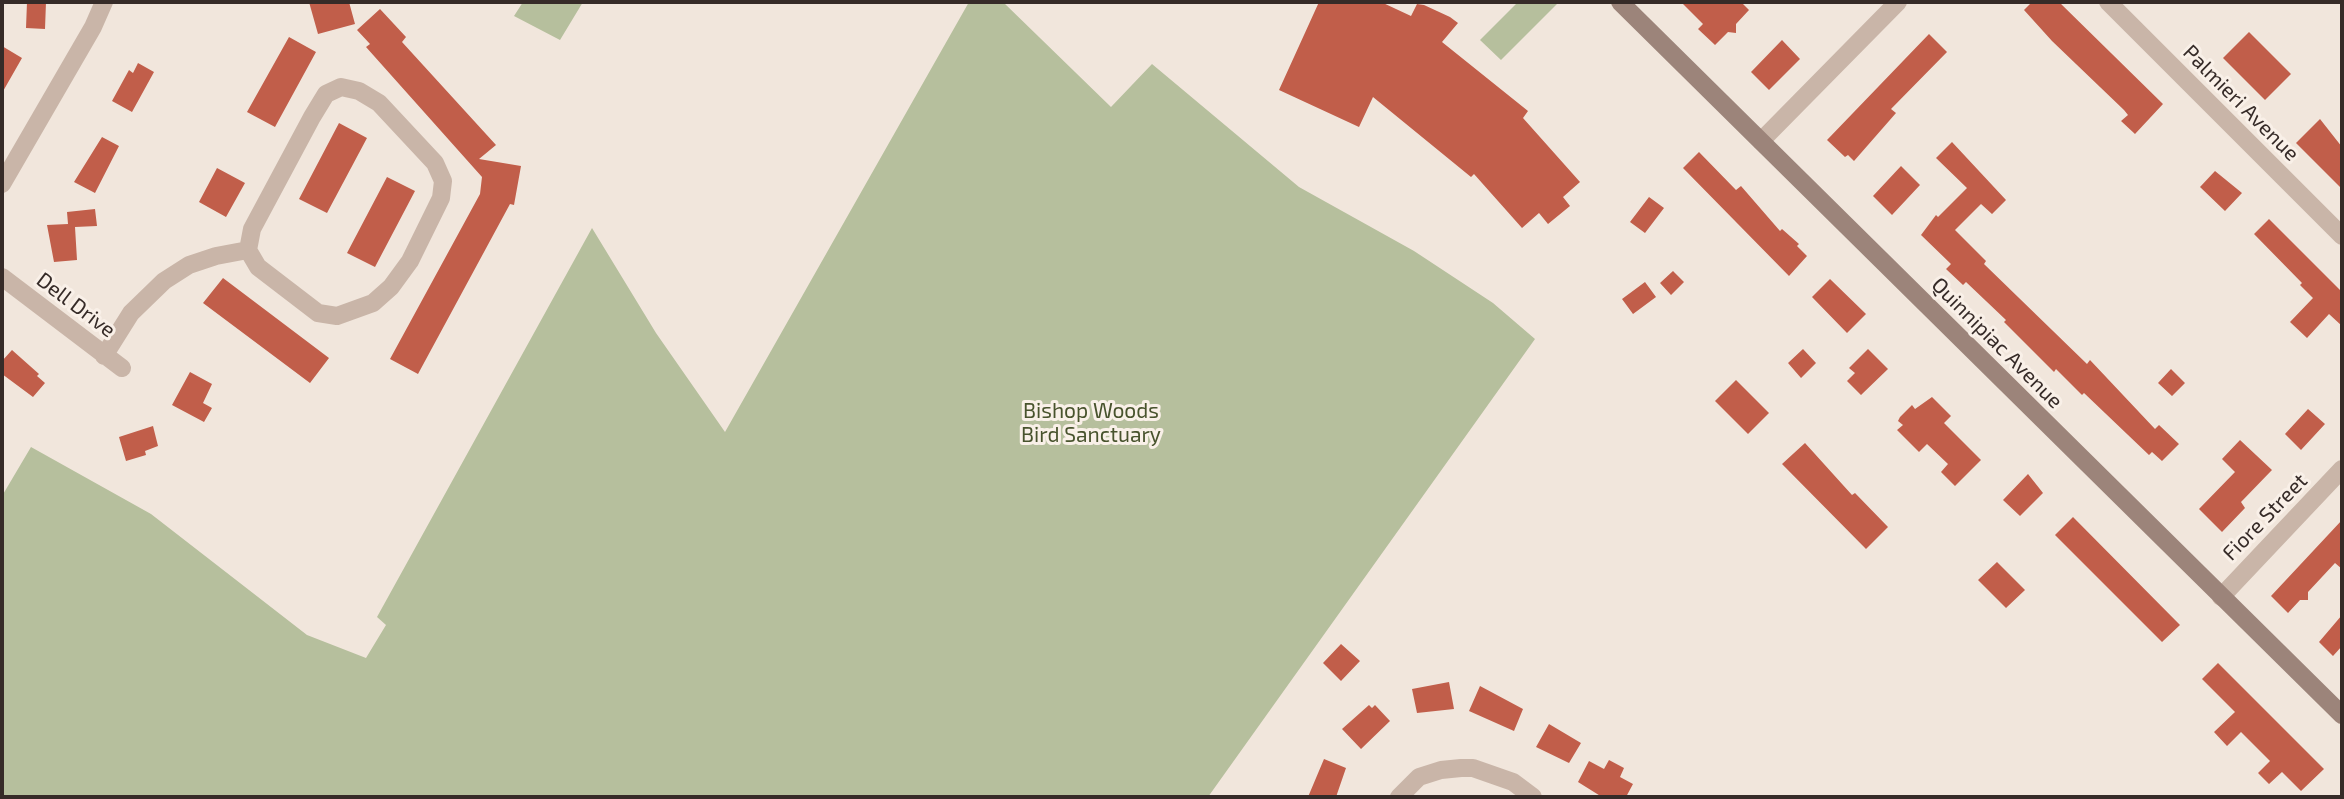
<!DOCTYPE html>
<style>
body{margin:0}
#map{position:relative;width:2344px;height:799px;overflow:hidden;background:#f1e6dc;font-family:"Exo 2",sans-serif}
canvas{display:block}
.frame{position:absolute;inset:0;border:4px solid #362b28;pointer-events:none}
</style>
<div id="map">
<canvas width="2344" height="799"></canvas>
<div class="frame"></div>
</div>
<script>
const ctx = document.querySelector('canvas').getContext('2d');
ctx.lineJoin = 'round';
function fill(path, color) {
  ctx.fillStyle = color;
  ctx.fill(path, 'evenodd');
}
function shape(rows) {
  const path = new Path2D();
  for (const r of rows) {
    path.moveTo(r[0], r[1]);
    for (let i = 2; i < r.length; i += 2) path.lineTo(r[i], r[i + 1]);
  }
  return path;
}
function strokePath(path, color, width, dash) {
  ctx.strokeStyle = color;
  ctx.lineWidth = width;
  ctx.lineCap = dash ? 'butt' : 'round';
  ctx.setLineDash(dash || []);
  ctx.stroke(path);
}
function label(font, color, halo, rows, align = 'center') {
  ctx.font = font + ' "Exo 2",sans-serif';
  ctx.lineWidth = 6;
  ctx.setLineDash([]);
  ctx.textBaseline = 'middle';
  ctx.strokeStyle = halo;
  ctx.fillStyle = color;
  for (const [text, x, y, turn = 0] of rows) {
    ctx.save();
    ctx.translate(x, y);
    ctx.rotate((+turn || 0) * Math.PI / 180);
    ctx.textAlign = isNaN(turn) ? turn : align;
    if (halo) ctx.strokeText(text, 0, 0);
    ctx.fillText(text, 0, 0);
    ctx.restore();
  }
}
fill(shape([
 [523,2,583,2,560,40,514,16],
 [969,2,1003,2,1111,107,1152,64,1299,187,1414,251,1493,303,1535,339,1208,797,2,797,2,496,31,447,151,514,307,635,366,658,386,625,377,617,592,228,656,333,725,432],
 [1518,2,1559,2,1501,60,1480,40]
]), '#b6bf9d');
fill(shape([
 [27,2,46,2,45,29,26,28],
 [309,2,349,2,355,24,318,34],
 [1319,2,1381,2,1411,16,1417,4,1424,5,1450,17,1458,23,1442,42,1528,111,1523,118,1580,182,1563,197,1570,206,1548,224,1539,213,1522,228,1474,174,1471,177,1373,97,1359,127,1279,90],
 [1681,2,1741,2,1749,10,1736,24,1736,33,1728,32,1715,45,1698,29,1703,24],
 [2032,2,2059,2,2163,104,2135,134,2121,121,2128,115,2124,110,2052,41,2024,10],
 [380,9,406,37,402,42,496,145,479,159,521,166,514,205,510,204,418,374,390,359,480,194,482,177,366,47,370,44,357,30],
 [2249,32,2291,74,2265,100,2223,58],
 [1929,34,1947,52,1891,109,1896,113,1854,161,1848,155,1845,157,1827,140],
 [289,37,316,52,275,127,247,112],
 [1782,40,1800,59,1769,90,1751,72],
 [2,46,22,58,2,93],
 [138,63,154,72,132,112,112,101,129,70,133,73],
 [2320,119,2342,147,2342,189,2296,143],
 [339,123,367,138,327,213,299,199],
 [102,137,119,146,95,193,74,182],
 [1952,142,2006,200,1992,214,1981,204,1955,230,1986,261,1984,264,2087,364,2090,360,2155,429,2159,425,2179,444,2162,461,2152,452,2149,455,2084,393,2082,395,2056,369,2054,372,2004,322,2006,320,1966,282,1963,285,1946,269,1951,264,1921,235,1936,215,1938,217,1967,188,1936,158],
 [1699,152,1736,190,1741,186,1780,231,1782,229,1799,244,1797,246,1807,256,1789,276,1683,168],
 [1901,166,1920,185,1892,215,1873,196],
 [217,168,245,183,226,217,199,202],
 [2215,171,2242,193,2225,211,2200,187],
 [387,177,415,191,375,267,347,253],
 [1649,197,1664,208,1645,233,1630,222],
 [95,209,97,226,75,227,77,260,54,262,47,225,68,224,67,212],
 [2269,219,2342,292,2342,326,2329,314,2307,338,2290,322,2313,298,2300,285,2302,283,2254,234],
 [1673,271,1684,282,1671,295,1660,283],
 [223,278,329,358,310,383,203,303],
 [1830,279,1866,314,1847,333,1812,297],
 [1645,282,1656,297,1633,314,1622,299],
 [1803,349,1816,363,1801,378,1788,363],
 [1868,349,1888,369,1861,395,1847,381,1855,373,1849,368],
 [12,350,39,374,37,376,45,383,33,397,2,374,2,361],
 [2171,369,2185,383,2172,396,2158,383],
 [190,372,212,384,203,403,212,408,204,422,172,405],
 [1736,380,1769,413,1748,434,1715,401],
 [1932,397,1951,416,1944,423,1981,460,1955,486,1941,472,1948,464,1927,444,1919,452,1897,430,1903,425,1898,421,1900,417,1912,405,1915,409],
 [2308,409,2325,424,2301,450,2285,434],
 [153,426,158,446,145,451,146,455,126,461,119,437],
 [2240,440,2272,470,2241,502,2245,508,2222,532,2199,509,2235,472,2222,459],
 [1805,443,1852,495,1855,493,1888,527,1866,549,1782,464],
 [2028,474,2043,493,2020,516,2003,500],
 [2073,517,2180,625,2162,642,2055,535],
 [2342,520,2342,569,2335,563,2308,592,2308,600,2300,600,2288,613,2271,596],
 [1997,562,2025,590,2006,608,1978,580],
 [2342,615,2342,646,2333,656,2319,642],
 [1341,644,1360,661,1341,681,1323,663],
 [2218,663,2324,769,2301,791,2282,772,2269,784,2258,773,2270,761,2241,732,2227,746,2214,732,2235,712,2202,679],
 [1449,682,1454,709,1417,713,1412,689],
 [1480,686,1523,709,1514,731,1469,711],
 [1369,705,1372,708,1375,705,1390,721,1361,749,1342,729],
 [1549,724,1581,743,1569,763,1536,747],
 [1324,759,1346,768,1336,797,1308,797],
 [1609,760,1624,768,1620,777,1633,784,1626,797,1602,797,1578,782,1589,761,1604,769]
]), '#c15e4a');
strokePath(shape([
 [2108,2,2342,236],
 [1761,141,1898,2],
 [2,184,93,27,104,2],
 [2,277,122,368],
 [104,356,131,313,164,281,189,265,216,256,248,250,258,267,318,313,337,316,373,303,391,287,410,261,441,198,443,181,435,163,379,103,359,91,341,87,326,94,312,117,252,229,248,250],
 [2221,597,2342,469],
 [1399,797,1419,777,1441,770,1461,768,1473,768,1513,782,1533,797]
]), '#c9b5a8', 18);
strokePath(shape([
 [1620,2,2342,715]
]), '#9c847a', 18);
label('21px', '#362b28', '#f9f0e8', [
 ["Palmieri Avenue",2241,103,45],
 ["Dell Drive",76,305,37],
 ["Quinnipiac Avenue",1997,343,45],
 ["Fiore Street",2265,517,-46]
]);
label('21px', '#48532d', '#f9f0e8', [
 ["Bishop Woods",1091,411],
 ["Bird Sanctuary",1091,435]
]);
</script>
